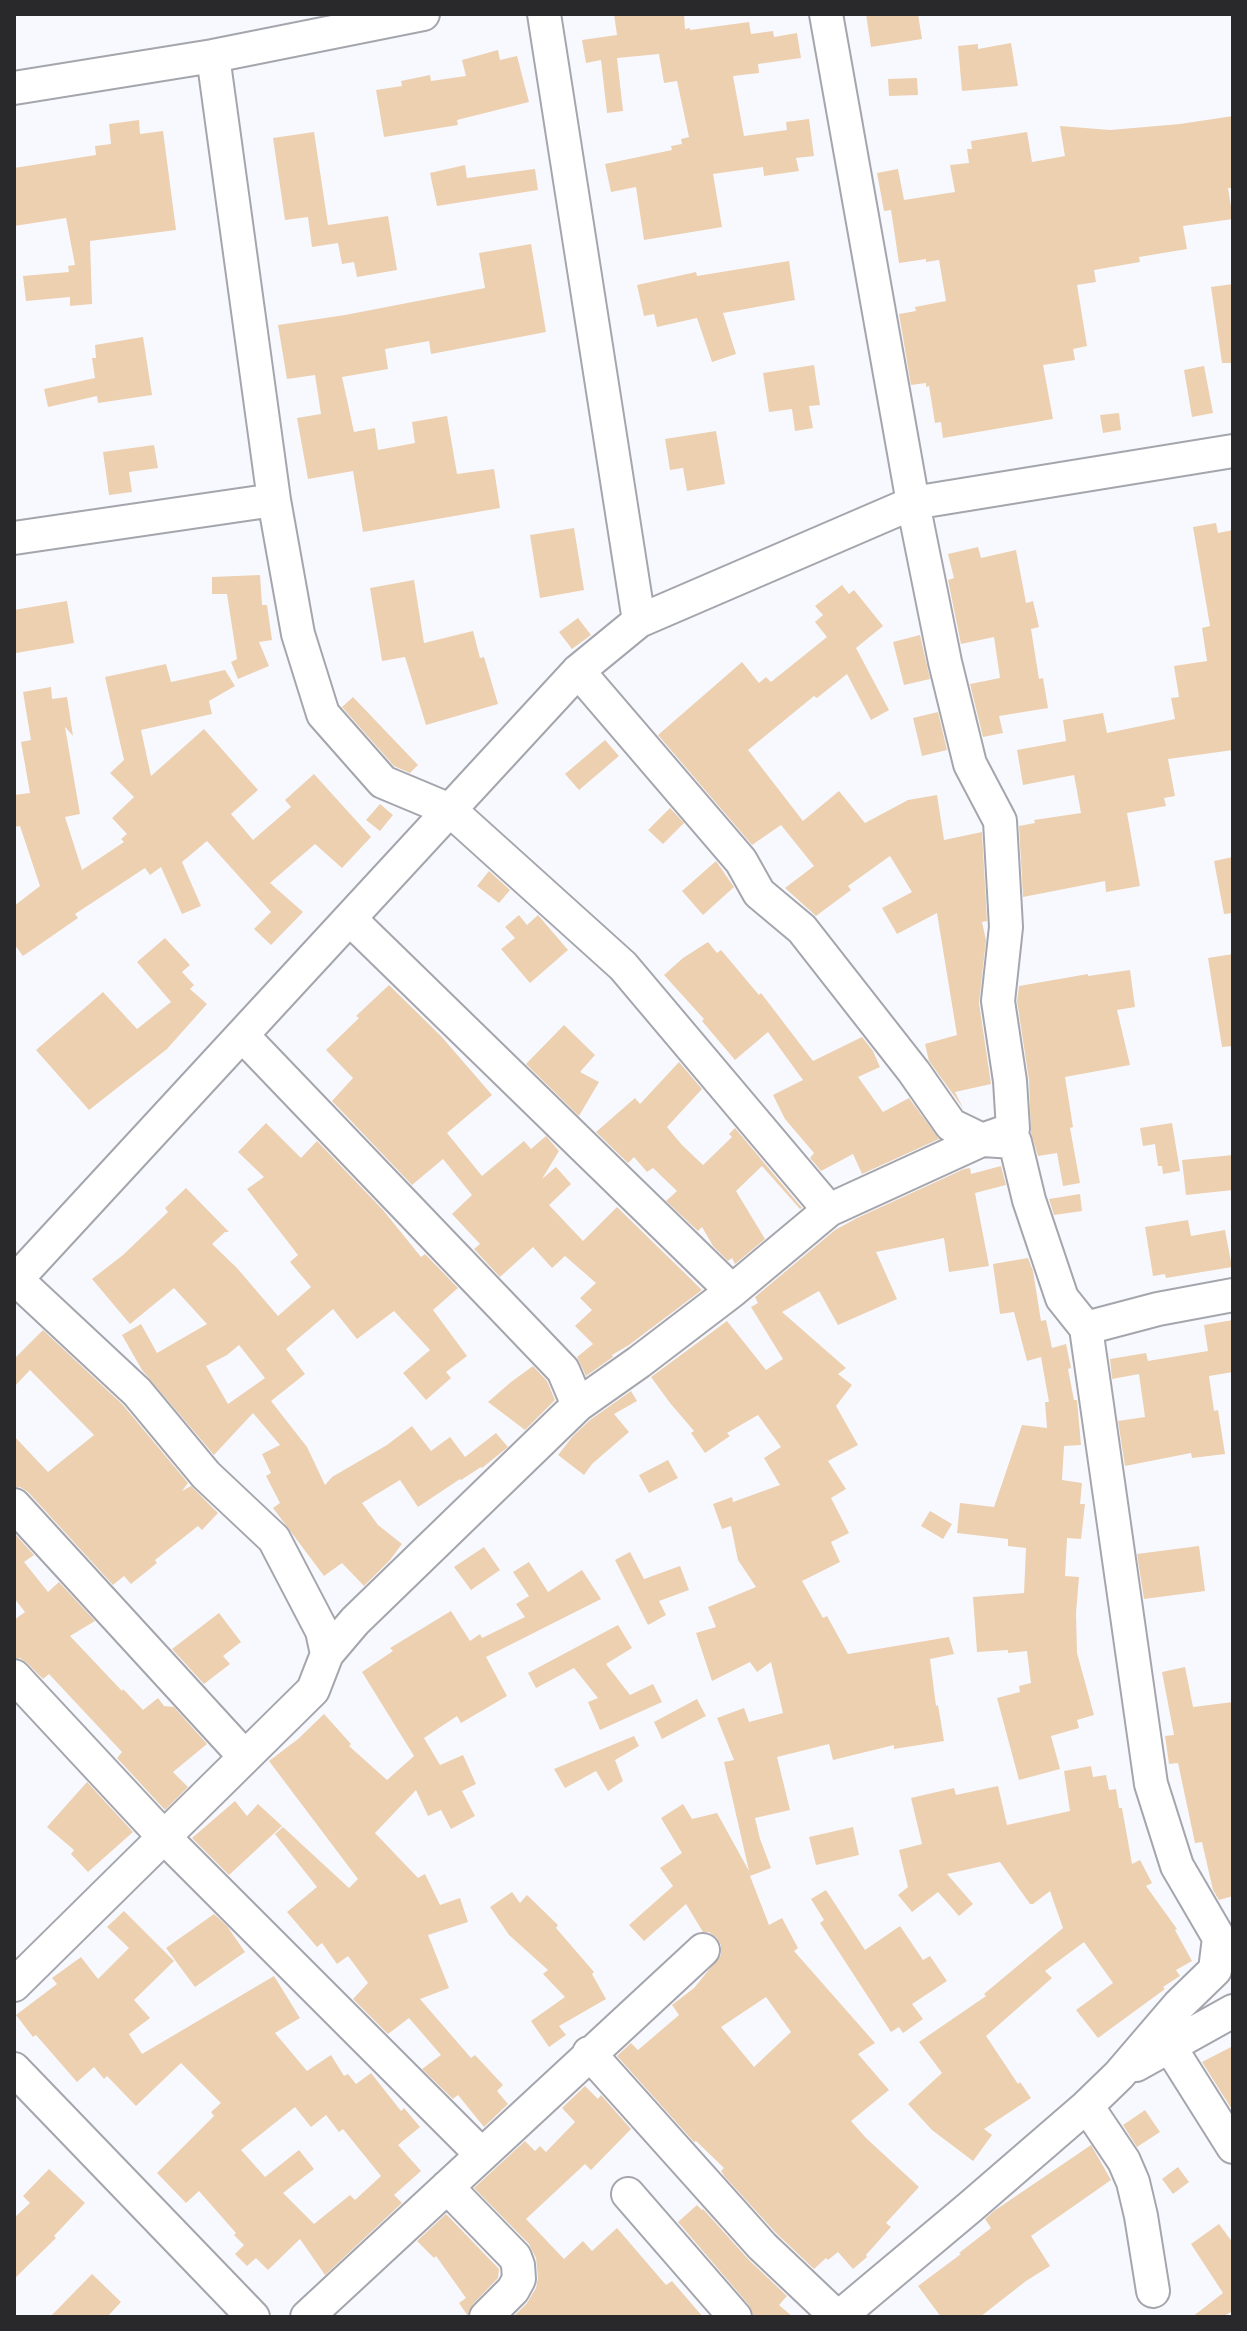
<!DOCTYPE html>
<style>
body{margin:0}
#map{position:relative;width:1247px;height:2331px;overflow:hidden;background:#f8f9ff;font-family:"Space Grotesk",sans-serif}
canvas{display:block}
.frame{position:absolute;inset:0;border:16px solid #29292c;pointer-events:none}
</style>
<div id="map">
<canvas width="1247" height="2331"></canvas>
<div class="frame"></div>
</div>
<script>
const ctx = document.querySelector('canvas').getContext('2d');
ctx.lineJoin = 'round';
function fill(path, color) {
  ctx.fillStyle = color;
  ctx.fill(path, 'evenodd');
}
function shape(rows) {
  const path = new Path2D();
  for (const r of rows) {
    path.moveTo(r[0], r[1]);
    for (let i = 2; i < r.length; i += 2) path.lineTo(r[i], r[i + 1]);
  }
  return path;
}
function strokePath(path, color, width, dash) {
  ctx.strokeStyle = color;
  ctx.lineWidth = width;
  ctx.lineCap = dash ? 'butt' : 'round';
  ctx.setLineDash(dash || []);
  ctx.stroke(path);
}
fill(shape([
 [614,14,684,14,685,29,690,28,690,30,749,22,751,34,773,31,774,37,797,33,801,58,758,64,759,73,733,76,744,136,787,130,786,122,809,119,814,156,796,158,799,171,764,176,763,167,713,174,722,227,644,240,636,187,611,192,605,164,672,150,671,146,682,144,681,139,689,137,677,81,664,83,659,54,617,58,623,111,607,113,601,60,586,63,582,40,617,35],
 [866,14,918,14,922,39,871,47],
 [1011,43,1018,86,962,91,958,46,978,44,978,49],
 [498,50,500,60,517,56,529,102,457,120,458,125,384,137,376,90,402,86,401,81,430,75,431,81,466,76,462,60],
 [917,78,918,95,889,96,888,79],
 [1233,116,1233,188,1228,188,1233,219,1183,226,1187,249,1139,257,1140,262,1094,270,1096,282,1077,285,1087,346,1073,349,1075,360,1043,365,1053,419,943,438,941,422,935,423,929,386,926,387,926,383,911,385,899,314,916,311,915,307,946,301,939,260,926,262,926,259,899,263,891,210,884,211,877,173,898,169,904,200,955,192,950,165,969,163,967,149,972,149,971,141,1027,132,1032,162,1065,156,1060,126,1110,130,1180,124],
 [139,120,140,134,163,131,176,230,90,241,92,304,70,306,70,297,26,301,23,276,69,272,68,266,75,265,66,218,14,226,14,168,96,155,95,146,111,144,109,124],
 [314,132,328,225,388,216,397,270,357,277,354,262,342,264,338,243,312,247,308,217,285,220,273,138],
 [465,165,467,178,535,169,538,190,437,206,430,173],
 [531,244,546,332,431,354,429,341,385,349,388,369,342,377,354,432,375,428,378,450,415,443,412,422,447,416,457,474,494,469,500,508,363,532,353,471,308,479,297,418,321,414,315,375,287,379,278,325,345,315,485,288,479,253],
 [789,261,795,300,723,313,736,354,712,362,697,318,657,327,654,314,644,316,637,285,696,272,697,276],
 [1233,284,1233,363,1222,363,1211,287],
 [143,337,152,395,98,403,97,396,48,407,44,389,95,378,92,358,96,358,95,345],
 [814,365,820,405,809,406,813,428,795,431,792,409,769,412,763,373],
 [1204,366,1213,413,1192,417,1184,370],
 [1119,413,1121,430,1103,433,1100,415],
 [716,431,725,484,687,491,683,468,670,470,665,439],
 [154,445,158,468,129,472,132,492,109,495,103,452],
 [1216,523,1218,533,1233,530,1233,750,1168,759,1175,796,1164,798,1166,806,1127,813,1140,886,1106,892,1105,881,1023,897,1019,826,1035,823,1034,820,1081,813,1074,775,1023,785,1017,750,1066,741,1063,720,1103,713,1107,733,1175,719,1171,698,1179,697,1174,666,1207,661,1202,628,1210,626,1193,527],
 [574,528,584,590,540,598,530,535],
 [978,547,981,558,1016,550,1026,603,1033,601,1039,627,1031,629,1039,679,1043,678,1048,708,999,716,1003,733,983,737,970,684,1000,678,994,637,961,644,948,580,954,578,948,554],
 [260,575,262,605,267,605,272,640,259,642,269,666,238,679,231,662,237,659,227,594,212,594,212,577],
 [414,580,424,643,473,631,480,658,484,657,498,704,426,725,405,657,382,661,370,588],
 [842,585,849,594,854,590,883,626,856,648,889,710,871,720,847,674,817,698,814,696,748,750,803,821,839,791,865,823,908,800,937,795,944,840,982,832,987,921,982,922,986,940,979,1003,991,1084,955,1092,963,1108,929,1061,925,1044,957,1035,937,913,897,934,882,908,912,892,890,856,848,886,851,890,816,916,785,888,814,866,781,825,752,845,658,735,742,662,759,683,766,677,771,682,827,637,815,622,823,615,815,606],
 [67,601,74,643,16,653,14,610],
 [578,618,591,635,572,649,559,632],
 [920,635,930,679,904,685,893,642],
 [166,664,171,682,225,670,235,686,209,701,212,714,141,730,151,776,204,729,258,790,231,814,253,840,291,807,285,800,314,774,371,837,342,868,315,844,270,883,303,912,271,945,254,929,271,912,207,841,182,862,201,906,182,914,161,867,150,875,145,868,75,914,78,918,23,956,14,944,14,906,40,886,20,826,14,827,14,795,30,793,21,742,31,740,23,692,51,687,52,699,67,697,73,736,65,727,80,814,65,817,82,870,124,842,121,839,127,834,112,818,134,797,110,773,124,760,105,677],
 [353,697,418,765,410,773,394,766,342,707],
 [938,712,947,750,922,756,913,718],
 [605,740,619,756,579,790,565,774],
 [380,804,393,815,380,831,366,820],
 [670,808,684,823,663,844,648,830],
 [1233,857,1233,913,1224,914,1214,861],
 [716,861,734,887,703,915,682,891],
 [489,871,510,890,499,903,477,886],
 [519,915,527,925,538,915,568,950,530,983,501,949,515,938,505,927],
 [165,938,190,965,182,972,194,985,190,989,207,1004,167,1049,89,1110,36,1050,103,992,137,1029,171,1002,137,962],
 [708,942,717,953,721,950,759,995,761,993,813,1061,862,1037,873,1051,880,1067,858,1077,883,1112,909,1098,939,1139,862,1174,853,1154,821,1171,810,1158,814,1153,785,1119,773,1095,803,1080,768,1032,735,1060,702,1021,704,1019,664,975,683,958],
 [1233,954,1233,1046,1222,1047,1208,958],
 [1130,970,1135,1007,1117,1010,1130,1065,1065,1077,1073,1127,1070,1128,1080,1183,1063,1186,1057,1153,1038,1156,1031,1133,1029,1080,1017,1001,1019,986,1088,974,1088,976],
 [389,985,441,1036,492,1095,447,1133,482,1176,524,1141,531,1149,546,1136,559,1151,542,1179,556,1167,571,1184,549,1205,583,1241,617,1207,702,1290,629,1345,612,1355,613,1357,586,1376,577,1357,593,1344,575,1326,592,1310,580,1298,596,1283,565,1256,552,1268,533,1247,500,1277,474,1249,480,1244,452,1214,472,1195,443,1159,412,1185,332,1101,353,1078,326,1050,359,1018,356,1016],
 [564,1025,595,1055,580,1072,599,1082,579,1116,526,1064],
 [679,1062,702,1089,667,1127,682,1145,703,1165,732,1137,729,1134,735,1128,802,1208,800,1209,762,1166,736,1191,765,1239,735,1264,732,1258,728,1261,713,1246,702,1227,698,1231,666,1201,677,1191,653,1168,647,1172,634,1157,628,1163,596,1132,635,1098,640,1104],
 [266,1123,301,1158,317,1141,383,1210,421,1257,425,1254,458,1288,433,1310,467,1356,446,1372,451,1378,426,1400,403,1373,430,1350,394,1311,357,1339,333,1309,286,1349,305,1374,271,1401,307,1447,325,1485,332,1477,387,1445,412,1426,431,1451,450,1437,465,1457,496,1433,508,1447,482,1468,481,1467,461,1480,460,1479,418,1507,400,1480,362,1503,378,1525,402,1544,390,1560,364,1586,342,1563,324,1576,273,1508,280,1503,266,1476,271,1473,262,1454,280,1445,253,1413,214,1455,142,1370,122,1335,141,1324,157,1353,207,1324,174,1288,130,1324,92,1279,123,1255,168,1212,165,1208,186,1188,229,1232,225,1232,212,1244,237,1268,278,1316,311,1287,290,1262,298,1255,247,1189,264,1177,238,1152],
 [239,1345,265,1378,228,1404,206,1366,227,1355],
 [1172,1123,1180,1171,1163,1174,1162,1166,1158,1166,1155,1144,1143,1146,1140,1128],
 [1233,1155,1233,1190,1186,1195,1182,1160],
 [1001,1166,1006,1185,975,1193,989,1266,949,1272,944,1238,876,1252,897,1299,838,1325,819,1291,782,1312,846,1368,838,1374,852,1385,836,1406,858,1445,828,1461,846,1489,831,1498,849,1533,831,1542,840,1562,802,1581,823,1618,827,1616,848,1654,949,1637,954,1654,930,1659,936,1706,938,1705,944,1741,894,1749,894,1745,833,1760,829,1744,777,1757,790,1810,755,1818,760,1839,771,1868,750,1876,769,1925,782,1918,798,1948,794,1951,875,2043,858,2054,889,2090,851,2121,866,2138,919,2187,886,2223,891,2227,866,2255,867,2257,853,2269,838,2252,828,2260,826,2258,814,2269,776,2233,725,2177,721,2171,724,2168,696,2141,694,2142,617,2056,631,2043,638,2050,679,2015,672,2005,694,1988,721,1955,721,1945,717,1938,709,1932,703,1932,686,1904,644,1941,629,1925,673,1886,660,1868,682,1853,661,1818,683,1804,692,1819,717,1813,749,1871,724,1762,734,1760,717,1718,744,1708,749,1722,783,1713,771,1662,757,1672,750,1662,712,1681,696,1633,716,1627,708,1607,756,1587,738,1560,731,1526,722,1529,713,1504,732,1497,733,1502,780,1485,764,1458,781,1447,758,1415,727,1433,730,1436,705,1453,691,1433,694,1431,670,1403,651,1377,727,1321,766,1370,783,1359,751,1307,758,1303,755,1297,835,1230,857,1218,964,1169,970,1168,971,1174],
 [766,1997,791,2032,754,2067,721,2027],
 [1080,1194,1082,1211,1054,1215,1049,1199],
 [1188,1220,1191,1236,1225,1230,1232,1267,1166,1278,1165,1274,1153,1276,1145,1227],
 [1028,1258,1033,1271,1041,1321,1046,1320,1052,1348,1066,1344,1071,1368,1068,1369,1074,1400,1077,1400,1081,1445,1064,1446,1062,1480,1082,1483,1080,1504,1085,1504,1081,1539,1067,1538,1065,1576,1079,1577,1076,1613,1077,1653,1094,1715,1077,1720,1079,1728,1051,1736,1060,1769,1019,1780,997,1698,1020,1692,1019,1686,1031,1683,1027,1651,1008,1653,1008,1650,977,1652,973,1597,1024,1593,1026,1548,1008,1546,1008,1539,957,1533,960,1503,994,1507,1022,1425,1047,1428,1045,1402,1049,1402,1041,1357,1027,1361,1014,1312,1000,1314,993,1264],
 [1233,1320,1233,1372,1209,1376,1214,1411,1218,1410,1225,1454,1192,1458,1191,1453,1125,1466,1118,1421,1145,1417,1139,1374,1112,1379,1110,1359,1146,1353,1148,1361,1208,1351,1204,1325],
 [43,1330,123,1405,188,1483,182,1491,191,1486,218,1513,202,1530,198,1526,155,1560,157,1563,131,1584,124,1576,113,1585,28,1492,20,1487,14,1487,14,1436,48,1472,94,1435,30,1370,14,1387,14,1359],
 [533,1366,547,1381,555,1400,525,1430,488,1402,511,1382],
 [631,1391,637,1401,614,1414,629,1432,592,1464,584,1475,558,1455,573,1436,590,1420],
 [668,1460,678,1478,649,1493,639,1475],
 [930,1511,952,1524,943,1539,921,1526],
 [14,1533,34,1555,24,1562,48,1592,59,1582,95,1621,70,1636,122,1691,123,1689,143,1710,158,1698,164,1706,174,1707,207,1744,173,1772,188,1787,165,1810,117,1758,122,1752,49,1674,43,1679,27,1663,20,1658,14,1658,14,1620,25,1612,14,1598],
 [1199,1546,1205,1591,1144,1599,1137,1554],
 [484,1547,500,1570,471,1590,454,1567],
 [630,1552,644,1579,680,1566,689,1590,659,1601,666,1615,648,1625,615,1560],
 [529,1562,548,1592,582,1570,601,1599,486,1657,507,1696,461,1723,457,1716,424,1738,440,1765,463,1755,476,1784,462,1791,475,1816,451,1829,441,1810,428,1816,416,1790,375,1833,418,1878,425,1874,440,1905,460,1898,468,1922,428,1935,449,1988,420,1999,471,2058,475,2055,503,2085,497,2091,508,2104,484,2127,458,2095,453,2099,422,2069,441,2055,409,2018,388,2034,353,1999,368,1983,348,1956,337,1964,322,1943,317,1947,287,1912,317,1887,275,1834,283,1827,349,1888,358,1879,269,1761,298,1739,324,1714,351,1744,349,1746,387,1780,414,1756,362,1672,393,1651,390,1648,451,1611,470,1641,480,1634,482,1638,525,1617,516,1604,529,1596,513,1572],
 [219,1613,241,1642,223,1656,230,1664,204,1684,172,1649],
 [618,1625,632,1648,606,1664,630,1695,653,1684,662,1702,600,1730,588,1702,598,1698,574,1668,536,1688,528,1673],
 [1185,1667,1193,1707,1233,1702,1233,1896,1219,1900,1213,1890,1202,1842,1195,1843,1178,1763,1169,1764,1165,1736,1174,1735,1162,1672],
 [697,1699,706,1716,662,1739,654,1722],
 [634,1736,639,1746,615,1760,623,1781,608,1791,596,1771,565,1788,554,1769],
 [1091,1766,1093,1777,1106,1775,1109,1790,1116,1789,1119,1808,1122,1808,1132,1864,1140,1860,1152,1883,1146,1886,1177,1929,1175,1930,1192,1961,1176,1970,1180,1976,1163,1987,1165,1989,1098,2038,1076,2010,1113,1983,1084,1942,1045,1971,1052,1978,986,2036,1018,2084,1020,2082,1031,2098,984,2129,992,2135,973,2161,932,2130,908,2104,942,2073,919,2042,986,1996,984,1994,1063,1928,1050,1891,1033,1904,1030,1904,1000,1862,947,1874,973,1904,959,1916,938,1892,912,1912,898,1895,908,1887,899,1850,922,1844,911,1798,954,1788,956,1795,998,1786,1007,1825,1070,1811,1064,1771],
 [87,1782,133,1832,88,1872,71,1854,74,1850,47,1827],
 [235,1801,247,1816,258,1804,282,1826,229,1875,192,1838],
 [853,1827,859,1855,816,1865,809,1837],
 [826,1890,865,1950,900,1926,923,1960,930,1956,947,1981,912,2004,923,2019,903,2033,899,2027,891,2032,820,1923,824,1920,811,1899],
 [512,1892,520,1903,527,1895,558,1925,556,1928,594,1972,592,1974,606,1999,559,2026,566,2035,549,2047,531,2021,565,1997,543,1974,548,1970,509,1935,490,1907],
 [124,1911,174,1961,134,2000,150,2018,129,2034,142,2054,274,1976,300,2018,275,2033,307,2071,331,2055,344,2076,348,2074,356,2084,371,2073,401,2111,404,2108,420,2127,398,2145,421,2171,394,2195,402,2203,325,2275,300,2239,268,2270,256,2258,247,2266,235,2254,244,2245,234,2235,236,2233,199,2191,186,2203,157,2173,214,2116,211,2112,221,2103,181,2063,136,2106,107,2076,104,2079,94,2067,77,2082,36,2035,33,2037,16,2015,57,1984,52,1978,81,1957,98,1979,129,1948,107,1927],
 [295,2107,311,2127,326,2115,339,2132,343,2129,381,2176,355,2200,350,2195,314,2224,283,2193,314,2169,299,2150,265,2177,241,2150],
 [214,1914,227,1926,245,1952,195,1987,166,1948],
 [1233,2046,1233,2111,1202,2062],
 [585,2086,598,2099,601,2095,631,2129,591,2170,585,2164,526,2219,564,2259,583,2241,592,2251,617,2228,666,2285,672,2281,703,2317,513,2317,527,2303,536,2288,538,2278,536,2258,529,2244,474,2188,525,2141,535,2151,540,2146,546,2152,575,2122,562,2108],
 [1145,2110,1160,2132,1137,2147,1123,2125],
 [1091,2145,1111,2180,1031,2236,1050,2266,1026,2281,980,2317,941,2317,918,2286,961,2254,959,2253,991,2228,985,2219,994,2211],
 [1178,2167,1189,2182,1173,2194,1162,2179],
 [49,2169,85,2203,54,2236,56,2238,14,2279,14,2218,30,2203,23,2196],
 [697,2205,702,2210,703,2209,749,2260,787,2296,779,2305,793,2317,754,2317,749,2305,678,2222],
 [446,2214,499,2269,498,2278,473,2304,468,2316,459,2303,466,2298,436,2256,434,2258,417,2241],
 [1219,2224,1233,2243,1233,2311,1222,2317,1192,2317,1223,2293,1191,2244],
 [92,2274,121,2302,107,2317,50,2317]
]), '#ecd0b0');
const minor = shape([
 [544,14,639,621],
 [14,88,213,56,423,14],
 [274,500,298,634,323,714,383,782,450,810,623,966,829,1210],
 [14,538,274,500,213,56],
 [578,671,741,861,759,893,802,929,914,1072,951,1125,982,1140,1015,1142,1029,1200,1062,1298,1086,1328,1151,1784,1177,1866,1219,1938,1215,1970,1179,2005,1119,2075,1087,2106,969,2208,839,2317],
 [350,919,732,1291],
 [242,1035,563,1370,578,1405],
 [14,1282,578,671,639,621,913,503,1233,451],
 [1086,1328,1158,1309,1233,1295],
 [14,1505,245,1757],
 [327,1654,355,1621,578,1405,639,1362,732,1291,829,1210,982,1140,1013,1129,1010,1081,998,1001,1006,927,1000,821,970,764,945,662,913,503,826,14],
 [14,1676,163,1836,482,2155],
 [14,1985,313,1690,327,1654,322,1631,274,1539,206,1475,137,1392,17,1280],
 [1170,2047,1233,2147],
 [589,2053,762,2246,837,2317],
 [1136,2065,1233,2011],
 [14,2069,253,2317],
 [1087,2106,1124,2161,1133,2182,1141,2216,1153,2291],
 [447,2187,515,2257,518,2265,519,2279,513,2290,486,2317],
 [628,2194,735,2317],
 [307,2317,703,1950]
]);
strokePath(minor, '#a5a6ad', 36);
strokePath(minor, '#fff', 32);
</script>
